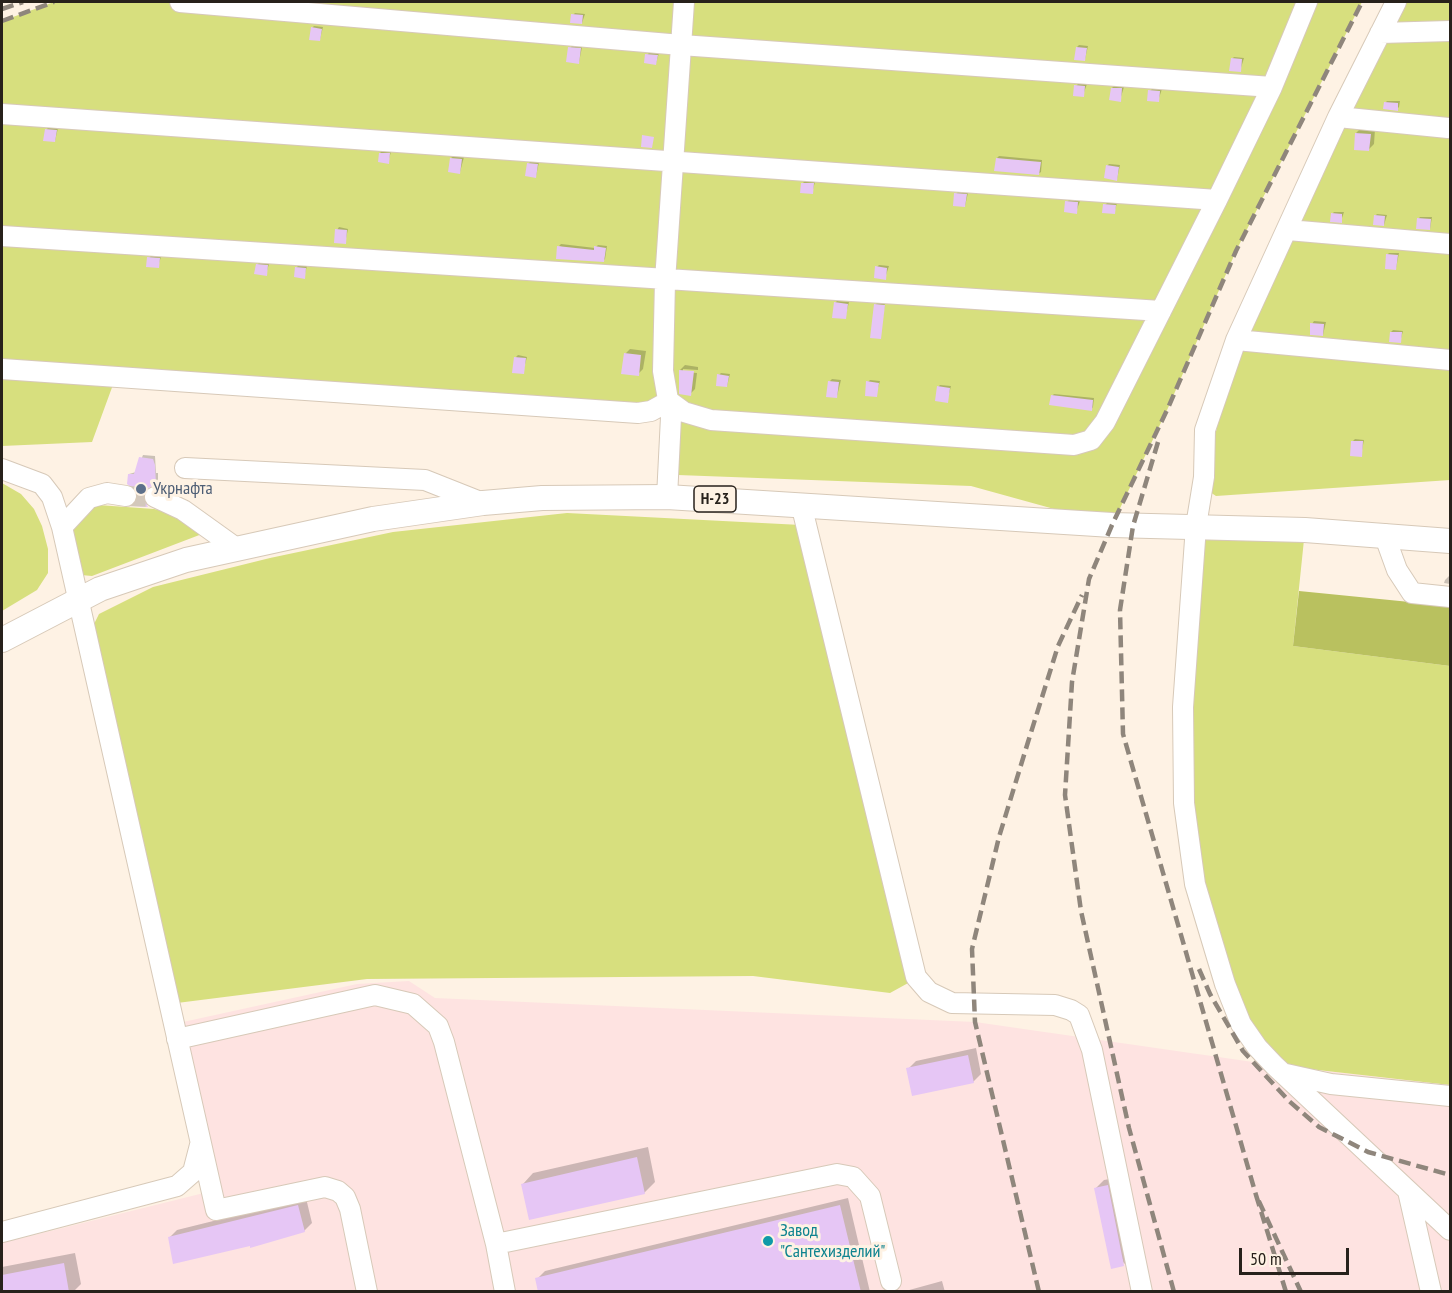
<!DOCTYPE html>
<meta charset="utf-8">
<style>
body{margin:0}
#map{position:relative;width:1452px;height:1293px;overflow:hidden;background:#fef2e4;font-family:"PT Sans Narrow",sans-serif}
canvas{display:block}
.frame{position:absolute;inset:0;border:3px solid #27211b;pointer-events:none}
.scale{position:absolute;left:1239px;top:1248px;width:110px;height:27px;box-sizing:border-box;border:3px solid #27211b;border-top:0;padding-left:8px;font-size:18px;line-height:21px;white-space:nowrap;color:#27211b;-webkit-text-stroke:4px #fef2e4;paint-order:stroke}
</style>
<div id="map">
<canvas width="1452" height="1293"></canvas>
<div class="frame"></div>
<div class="scale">50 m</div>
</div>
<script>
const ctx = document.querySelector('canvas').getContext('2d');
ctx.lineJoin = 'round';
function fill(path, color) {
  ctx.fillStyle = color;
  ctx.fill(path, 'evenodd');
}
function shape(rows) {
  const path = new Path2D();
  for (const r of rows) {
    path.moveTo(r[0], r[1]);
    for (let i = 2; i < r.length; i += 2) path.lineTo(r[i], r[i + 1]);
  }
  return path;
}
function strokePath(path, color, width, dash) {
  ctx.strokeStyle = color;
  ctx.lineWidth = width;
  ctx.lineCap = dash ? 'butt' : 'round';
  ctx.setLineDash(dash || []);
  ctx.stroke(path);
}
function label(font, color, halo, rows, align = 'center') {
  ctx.font = font + ' "PT Sans Narrow",sans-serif';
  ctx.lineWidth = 6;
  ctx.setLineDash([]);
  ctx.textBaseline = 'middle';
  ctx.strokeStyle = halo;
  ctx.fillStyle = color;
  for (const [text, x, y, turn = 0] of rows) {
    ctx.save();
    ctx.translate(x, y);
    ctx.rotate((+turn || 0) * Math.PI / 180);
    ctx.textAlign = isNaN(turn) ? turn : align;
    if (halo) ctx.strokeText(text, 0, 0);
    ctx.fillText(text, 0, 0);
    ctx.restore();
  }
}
fill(shape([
 [409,981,435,998,975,1022,1274,1065,1450,1085,1450,1291,2,1292,2,1243,216,1190,183,1022,357,984]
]), '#fee3e1');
fill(shape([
 [54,2,1362,2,1236,251,1168,408,1112,525,971,486,678,475,678,417,114,382,92,442,2,446,2,21],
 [1405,2,1450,2,1450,480,1216,496,1207,490,1208,467,1232,360,1253,307],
 [2,483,21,494,34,509,42,526,48,549,48,573,37,590,2,611],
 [98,505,154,509,167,512,202,534,92,576,81,575,70,531,85,507],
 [567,513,801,525,910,982,890,993,753,976,367,979,177,1003,94,624,99,614,153,587,270,558,393,532],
 [1196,526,1305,530,1293,646,1450,666,1450,1085,1274,1065,1241,1024,1187,838]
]), '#d7df7e');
fill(shape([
 [1299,591,1450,606,1450,666,1293,646]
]), '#b9c15f');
fill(shape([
 [575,13,585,14,582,23,573,15],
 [314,26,323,27,320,39,312,28],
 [1079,45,1088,46,1085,59,1077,47],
 [572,46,582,47,579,62,570,48],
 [649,53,659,53,656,63,647,55],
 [1234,57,1244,58,1240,71,1232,59],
 [1078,84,1087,84,1083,95,1076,86],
 [1114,86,1124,87,1120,100,1112,88],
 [1152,89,1162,89,1158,101,1150,91],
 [1387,101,1400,101,1399,107,1397,109,1385,103],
 [48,128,58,128,55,141,46,130],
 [1361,128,1375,129,1374,144,1369,149,1356,133],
 [382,151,391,152,388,162,380,153],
 [454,156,464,157,460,172,451,158],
 [999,156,1042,160,1041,172,1038,174,997,158],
 [530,162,539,162,536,176,528,164],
 [1109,164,1120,165,1117,179,1107,166],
 [805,181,815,182,812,193,803,183],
 [958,192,968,193,965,206,956,194],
 [1069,200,1080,201,1076,212,1067,202],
 [1107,203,1117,203,1114,213,1105,205],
 [1334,212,1344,212,1341,221,1332,214],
 [1377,214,1387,215,1384,225,1375,216],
 [1420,217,1432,217,1430,229,1418,219],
 [339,227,348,229,345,243,337,230],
 [561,244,595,248,598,245,607,246,605,259,603,261,559,246],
 [1389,253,1399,253,1396,268,1387,255],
 [151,256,161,257,158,266,149,258],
 [259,263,269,264,266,274,257,265],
 [879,265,889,266,885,278,877,267],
 [298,266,307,266,304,277,296,268],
 [837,301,849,302,845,318,835,303],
 [877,303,885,303,880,337,875,305],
 [1314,321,1326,322,1323,335,1312,324],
 [1393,330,1403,331,1400,342,1391,332],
 [630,349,646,351,643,369,638,374,625,354],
 [518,355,527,357,523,372,516,357],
 [685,365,698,367,698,370,683,369,683,372,697,373,695,389,690,394,680,370],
 [721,373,730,374,727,386,719,375],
 [832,379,841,380,837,396,830,381],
 [870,380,880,381,876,395,868,382],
 [940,385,951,386,947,401,938,387],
 [1054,394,1094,398,1093,407,1091,410,1052,396],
 [1355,439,1364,440,1361,455,1353,441],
 [143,455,155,456,156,473,158,473,158,481,146,488,145,495,150,503,148,505,135,504,139,499,139,492,129,474,136,472],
 [1450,575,1450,584,1444,583,1445,580],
 [976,1048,981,1074,973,1082,908,1069,916,1061],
 [648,1147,655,1182,644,1193,523,1184,533,1173],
 [1115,1178,1132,1256,1124,1264,1096,1188,1104,1180],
 [306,1198,312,1223,304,1231,251,1244,169,1238,177,1230],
 [848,1198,870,1292,540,1292,537,1279,545,1271],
 [75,1253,81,1284,73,1292,2,1292,2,1267],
 [942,1281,945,1292,902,1292]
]), '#0003');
fill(shape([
 [571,14,583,15,582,24,570,23],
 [311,27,322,29,320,41,309,40],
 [568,47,581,48,579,64,566,62],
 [1076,47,1087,48,1085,61,1074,60],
 [645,54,658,55,656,65,644,63],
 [1231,58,1242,59,1241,72,1229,71],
 [1074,85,1085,86,1084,97,1073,96],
 [1111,88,1122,88,1121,102,1109,100],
 [1148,90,1160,91,1159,102,1147,101],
 [1384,102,1398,103,1398,111,1383,109],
 [45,129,57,130,55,142,43,141],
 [1355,133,1371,134,1369,151,1354,150],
 [642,135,654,137,652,148,641,147],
 [379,153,390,153,389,164,378,162],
 [450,158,462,159,460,174,448,172],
 [996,158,1041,162,1039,175,994,171],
 [527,163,538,164,536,178,525,176],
 [1106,165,1119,167,1117,181,1104,178],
 [801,183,814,183,813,194,800,193],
 [954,193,967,194,965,207,953,206],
 [1065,201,1078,202,1077,214,1064,212],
 [1103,204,1116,205,1115,214,1102,213],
 [1331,213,1342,214,1342,223,1330,222],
 [1374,215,1385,216,1384,226,1373,225],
 [1417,218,1431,219,1430,230,1416,229],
 [335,229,347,230,346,244,334,243],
 [557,246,594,250,594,246,606,248,604,262,556,259],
 [1386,254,1398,255,1396,270,1385,269],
 [147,257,160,258,159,268,146,267],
 [256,264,268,265,267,276,254,274],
 [875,266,887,268,886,280,874,278],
 [295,267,306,268,305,279,294,277],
 [834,302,848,304,846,319,832,318],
 [874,304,885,305,881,339,870,338],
 [1310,323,1324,324,1323,336,1310,335],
 [1390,332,1402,332,1401,343,1389,342],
 [624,353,641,355,639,376,621,374],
 [514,357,526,358,524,374,512,373],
 [679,370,694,371,691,396,679,394],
 [717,374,729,376,727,387,716,386],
 [828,381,839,382,837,398,826,397],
 [866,381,879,383,877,397,865,396],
 [937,386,950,388,948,403,935,401],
 [1051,395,1093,400,1092,411,1049,405],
 [1351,441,1363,441,1362,457,1350,456],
 [139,457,153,459,155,465,156,485,148,488,143,497,148,507,133,506,138,498,137,492,127,484,128,474,134,474],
 [968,1055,974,1083,912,1096,906,1068],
 [637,1157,645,1194,529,1220,521,1184],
 [1108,1185,1124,1266,1111,1269,1094,1188],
 [298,1205,305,1232,250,1248,250,1246,173,1264,168,1237],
 [840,1205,861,1292,538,1292,535,1278],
 [64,1263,69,1292,2,1292,2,1275]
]), '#e6c6f5');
strokePath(shape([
 [126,496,155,497]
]), '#d3c8bc', 20, [20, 10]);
const minor = shape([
 [180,2,681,45,1272,87],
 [1396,2,1338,117,1236,340,1205,430,1204,477,1196,526,1183,707,1184,803,1195,884,1225,984,1241,1024,1257,1047,1274,1065,1450,1230],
 [1380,33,1450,31],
 [2,114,1217,200],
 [1338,117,1448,128],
 [1288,230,1450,244],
 [2,236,1161,311],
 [1236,340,1450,360],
 [2,369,638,413,651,411,669,401],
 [669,401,684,412,711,420,1074,445,1091,440,1105,422,1217,200,1272,87,1307,2],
 [185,468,425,480,483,503],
 [2,469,42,484,52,497,62,527,216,1210,325,1187,338,1191,345,1197,350,1209,367,1292],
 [155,497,183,510,236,548],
 [667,497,671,417,663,371,665,281,684,2],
 [801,504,916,977,929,992,952,1003,1055,1005,1071,1010,1079,1015,1092,1050,1142,1292],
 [62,527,89,498,107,493,126,496],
 [1384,534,1397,570,1412,593,1450,597],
 [177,1039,375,995,413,1004,438,1026,444,1042,496,1244,837,1174,853,1177,870,1196,891,1281],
 [1286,1074,1331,1084,1450,1096],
 [1408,1191,1431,1292],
 [2,1232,177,1186,193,1172,200,1145],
 [496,1244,505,1292]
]);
const major = shape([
 [2,640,100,589,186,560,373,519,483,503,542,498,667,497,1112,525,1305,530,1450,541]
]);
strokePath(minor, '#d7c9b8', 22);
strokePath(major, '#d7c9b8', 26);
strokePath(minor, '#fff', 20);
strokePath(major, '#fff', 24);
strokePath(shape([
 [2,9,23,2],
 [2,21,54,2],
 [1158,442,1133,526,1120,610,1123,734,1256,1195],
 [1199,969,1210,994,1243,1051,1289,1101,1319,1127,1368,1152,1450,1175],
 [1039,1292,975,1022,972,949,999,837,1028,742,1058,646,1082,595],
 [1174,1292,1129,1128,1081,911,1065,795,1072,682,1089,579,1112,525,1168,408,1236,251,1362,2],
 [1286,1292,1256,1195,1301,1292]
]), '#8f867c', 4.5, [12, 6]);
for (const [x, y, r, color] of [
 [141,489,6,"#5c6f8a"],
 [768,1241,6,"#0f9aa8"]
]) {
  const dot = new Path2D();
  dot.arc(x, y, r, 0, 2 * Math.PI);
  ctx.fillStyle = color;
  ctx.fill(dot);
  strokePath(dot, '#fef2e4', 2);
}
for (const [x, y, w] of [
 [715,499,42]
]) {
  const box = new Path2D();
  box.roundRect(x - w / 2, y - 13, w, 26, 4.5);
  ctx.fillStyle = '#fef2e4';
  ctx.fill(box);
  strokePath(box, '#27211b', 1.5);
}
label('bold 16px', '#27211b', null, [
 ["Н-23",715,499]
]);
label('18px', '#4e5e75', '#fef2e4', [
 ["Укрнафта",153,489]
], 'left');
label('18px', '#0d838f', '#fef2e4', [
 ["Завод",780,1231],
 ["\"Сантехизделий\"",780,1252]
], 'left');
</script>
